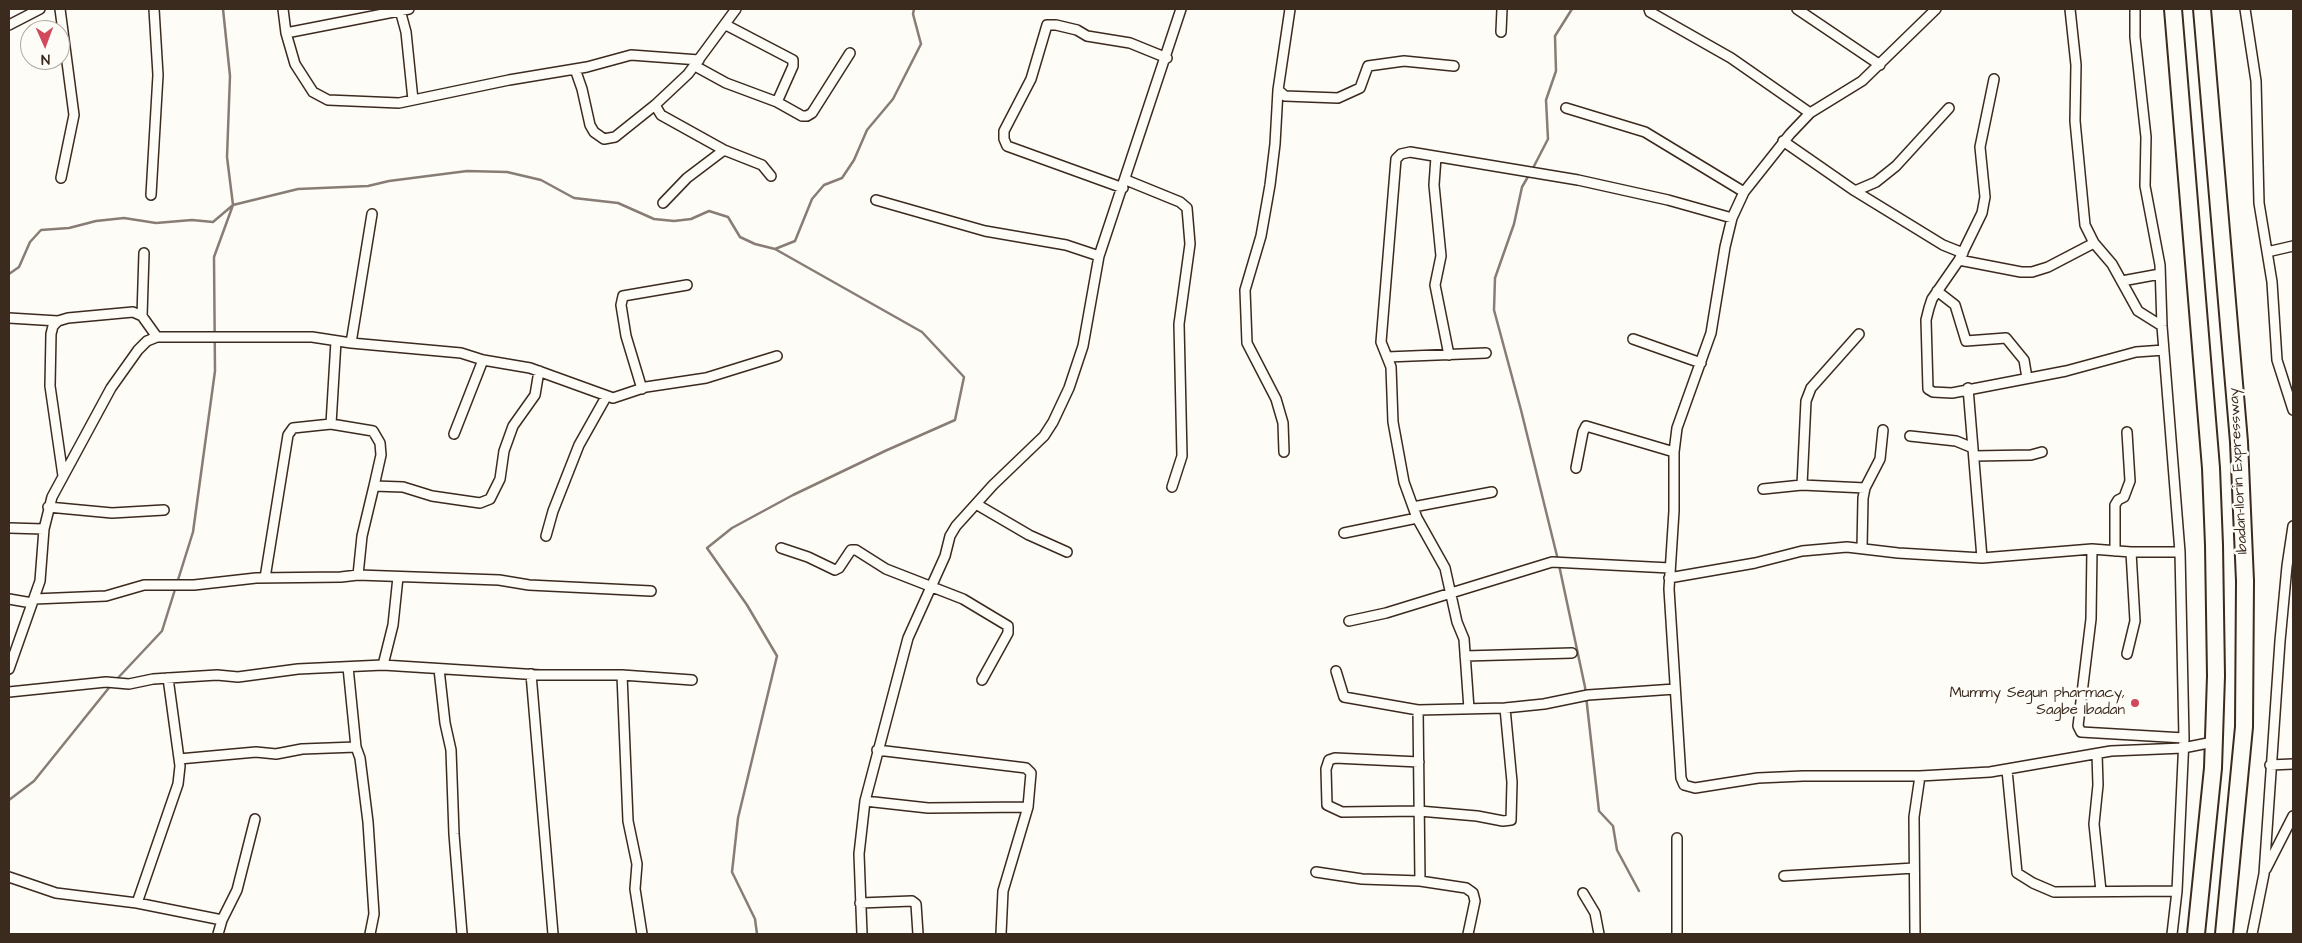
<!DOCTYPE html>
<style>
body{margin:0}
#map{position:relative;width:2302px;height:943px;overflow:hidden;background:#fdfcf7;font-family:"Architects Daughter",sans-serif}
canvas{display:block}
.frame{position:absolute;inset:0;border:10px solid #3b2a1e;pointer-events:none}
.north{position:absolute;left:20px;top:20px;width:50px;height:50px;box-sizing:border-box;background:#fdfcf7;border:1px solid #afa8a0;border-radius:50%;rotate:178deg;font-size:14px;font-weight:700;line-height:20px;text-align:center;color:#3b2a1e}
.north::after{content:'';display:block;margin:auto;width:18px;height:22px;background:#d1495b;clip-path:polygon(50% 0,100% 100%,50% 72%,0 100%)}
</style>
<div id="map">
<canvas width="2302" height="943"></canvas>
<div class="frame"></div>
<div class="north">N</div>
</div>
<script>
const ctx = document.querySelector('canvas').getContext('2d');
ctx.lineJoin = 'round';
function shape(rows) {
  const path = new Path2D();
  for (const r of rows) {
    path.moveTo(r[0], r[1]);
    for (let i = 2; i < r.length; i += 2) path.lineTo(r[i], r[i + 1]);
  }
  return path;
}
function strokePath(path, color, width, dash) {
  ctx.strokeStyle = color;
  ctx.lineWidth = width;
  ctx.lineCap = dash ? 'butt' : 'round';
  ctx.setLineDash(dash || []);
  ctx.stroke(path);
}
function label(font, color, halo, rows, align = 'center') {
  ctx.font = font + ' "Architects Daughter",sans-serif';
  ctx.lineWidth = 5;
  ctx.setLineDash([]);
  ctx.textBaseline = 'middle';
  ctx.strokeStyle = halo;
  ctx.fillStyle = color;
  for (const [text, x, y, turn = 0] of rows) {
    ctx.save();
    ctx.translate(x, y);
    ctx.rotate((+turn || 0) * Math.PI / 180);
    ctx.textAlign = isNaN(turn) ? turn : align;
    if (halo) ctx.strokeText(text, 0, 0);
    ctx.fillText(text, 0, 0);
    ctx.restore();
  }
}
strokePath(shape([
 [1532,170,1548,139,1546,100,1556,71,1555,36,1572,9],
 [1529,175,1522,187,1514,224,1495,278,1494,310,1521,410,1558,560],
 [9,274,19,267,30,242,41,230,69,228,96,221,124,218,156,223,192,220,213,222,233,205,298,189,368,186,389,181,467,171,507,172,541,180,574,198,618,203,654,219,674,221,691,219,709,211,728,217,740,237,755,244,775,249,795,241,812,199,824,185,842,178,854,160,867,130,893,99,921,44,913,14,914,9],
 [1559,565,1585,687,1599,811,1613,826,1617,850,1639,891],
 [116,680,162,631,193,532,215,371,214,257,233,205,227,157,230,76,223,9],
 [9,800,34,781,112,684],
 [757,934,755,919,732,872,738,818,777,656,747,605,707,548,732,528,793,495,885,451,955,420,964,377,922,332,775,249]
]), '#887d74', 2.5);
const street = shape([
 [60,9,74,115,61,178],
 [283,9,286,33,295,64,313,92,328,100,399,103,509,80,587,67,631,55,699,60],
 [1649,9,1650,12,1731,58,1810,113],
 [1797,9,1880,65],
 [1936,9,1862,81,1810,113,1790,134,1744,192,1732,218,1725,247,1711,333,1677,428,1674,452,1674,511,1669,589,1681,778,1684,785,1695,788,1758,778,1803,776,1920,776,1990,772,2111,751,2183,748,2213,742],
 [2070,9,2076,65,2075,121,2085,225,2094,243,2112,264,2138,311,2162,326],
 [2135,9,2135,37,2146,137,2145,186,2160,265,2162,326,2180,552,2184,738,2177,891,2172,934],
 [2245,9,2256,81,2259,203,2272,282,2277,360,2293,410],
 [400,10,406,32,413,100],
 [9,25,40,9],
 [726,25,793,60,793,66,777,102],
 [1501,32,1502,9],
 [286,33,409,9],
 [695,66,726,83,777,102,802,116,807,116,812,113,850,53],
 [575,69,582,89,590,125,594,132,604,139,615,137,655,105,688,74,736,9],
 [1994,79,1980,147,1985,197,1982,213,1959,260,1932,299,1929,308,1926,320,1928,389,1933,392,1952,393,2066,371,2136,352,2164,350],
 [1278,90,1285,96,1338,98,1360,88,1368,66,1404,61,1454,66],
 [655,105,661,115,724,150,762,165,771,176],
 [1566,108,1645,132,1744,192],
 [1783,141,1855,191,1943,245,1963,253],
 [1436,157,1434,185,1441,256,1435,285,1449,355],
 [1126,180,1180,202,1187,208,1190,244,1179,324,1182,456,1172,487],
 [1123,188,1007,146,1004,139,1004,131,1031,79,1047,25,1056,25,1077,30,1087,36,1130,43,1167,58],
 [1855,191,1876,182,1896,166,1949,108],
 [151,195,158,75,154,9],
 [876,200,985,231,1066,245,1099,256],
 [663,203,687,178,724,150],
 [2267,252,2293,246],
 [1959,260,2021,272,2032,272,2048,267,2094,243],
 [2122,281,2160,274],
 [1937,291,1955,305,1966,341,2006,338,2024,360,2027,378],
 [142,316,144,253],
 [9,318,58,321,68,318,133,312,142,316,157,337],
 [58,321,53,326,51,334,50,386,63,476],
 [1633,339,1701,363],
 [336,341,331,424,373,431,380,443,381,455,374,486,403,487,432,496,480,503,490,499,500,479,504,451,513,426,535,395,539,371],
 [351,343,372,214],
 [1387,357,1486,353],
 [1968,388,1982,558],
 [642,389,626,336,621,305,623,296,687,285],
 [454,434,483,360],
 [1910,436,1956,441,1973,448],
 [1284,452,1283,423,1276,399,1247,343,1245,290,1261,236,1270,185,1275,144,1278,90,1290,9],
 [1974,456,2031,455,2042,452],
 [1576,468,1583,432,1586,426,1674,452],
 [1802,485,1806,401,1811,388,1859,334],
 [1763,489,1802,485,1865,488],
 [976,504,1029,535,1067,552],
 [48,507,112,513,164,510],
 [1413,507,1492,492],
 [9,528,44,529],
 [1344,533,1417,518],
 [546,536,553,511,579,445,606,397],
 [781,548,808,557,835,570,839,568,851,550,856,550,886,569,963,599,1008,626,1008,633,982,680],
 [1862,548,1863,498,1865,488,1880,459,1883,430],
 [2092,549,2091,619,2078,726,2081,732,2184,738],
 [2115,551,2115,505,2118,500,2124,497,2130,481,2127,432],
 [358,575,362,536,374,486],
 [265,578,288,435,293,428,331,424],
 [1669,578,1755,563,1802,551,1847,547,1898,553,1982,558,2092,549,2131,552,2180,552],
 [9,599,32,603],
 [34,599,106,596,144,585,194,585,256,578,341,577,358,575,499,580,529,585,651,591],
 [1349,621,1386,613,1552,562,1670,568],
 [2127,654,2135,621,2131,552],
 [1465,656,1572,653],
 [383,665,393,625,398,577],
 [348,667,356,747,360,758,368,822,374,914,370,934],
 [9,669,40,581,44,529,52,497,111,388,138,350,147,341,157,337,312,337,351,343,461,353,483,360,530,368,613,398,646,387,706,378,777,356],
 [439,669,445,723,451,750,454,834,462,934],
 [1336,671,1344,697,1418,710,1505,708,1544,704,1588,695,1675,689],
 [531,674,553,934],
 [622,675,692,680],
 [9,692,106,682,129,684,153,679,217,675,238,677,298,669,383,665,540,675,622,675,628,821,637,864,635,889,642,934],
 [1469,709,1464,639,1457,622,1445,568,1417,518,1404,482,1393,422,1391,367,1381,342,1396,159,1401,154,1410,152,1578,180,1668,200,1732,218],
 [1418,710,1420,881],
 [877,750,1018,767,1026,768,1031,773,1028,807,1003,891,1001,934],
 [2097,754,2098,785,2094,824,2101,891],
 [179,759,256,752,276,754,302,749,356,747],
 [1419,762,1335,758,1329,760,1326,769,1327,805,1342,812,1419,811,1477,816,1503,821,1511,820,1512,782,1505,708],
 [2270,765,2293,764],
 [2007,770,2017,873,2033,883,2054,892,2177,891],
 [865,801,928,808,1028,807],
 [2266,869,2293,816],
 [1316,872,1362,879,1420,881,1466,888,1473,893,1475,901,1468,934],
 [1784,876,1914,868],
 [9,877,56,893,137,903,222,920],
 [1583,893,1595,913,1599,934],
 [137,903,178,784,180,766,168,678],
 [860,903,912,901,916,904,918,934],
 [218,934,222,920,237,890,255,819],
 [862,934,859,854,865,801,908,638,945,556,950,536,956,526,993,485,1044,436,1053,422,1069,388,1083,346,1099,256,1181,9],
 [1677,934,1677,838],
 [1915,934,1914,817,1920,776],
 [2252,934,2264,874,2280,641,2287,566,2293,526]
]);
const highway = shape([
 [2173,9,2211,468,2214,545,2216,676,2213,768,2196,934],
 [2202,9,2239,442,2245,581,2244,727,2224,934]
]);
strokePath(street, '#3b2a1e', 12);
strokePath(highway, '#3b2a1e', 20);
strokePath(street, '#fdfcf7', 9);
strokePath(highway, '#fdfcf7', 16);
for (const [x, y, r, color] of [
 [2135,703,5,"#d1495b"]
]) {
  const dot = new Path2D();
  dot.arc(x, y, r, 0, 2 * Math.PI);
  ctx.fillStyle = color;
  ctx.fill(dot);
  strokePath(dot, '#fdfcf7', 2);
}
label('15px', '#3b2a1e', '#fdfcf7', [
 ["Ibadan-Ilorin Expressway",2239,471,-93]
]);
label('15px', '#3b2a1e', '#fdfcf7', [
 ["Mummy Segun pharmacy,",2125,694],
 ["Sagbe Ibadan",2125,711]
], 'right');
</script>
